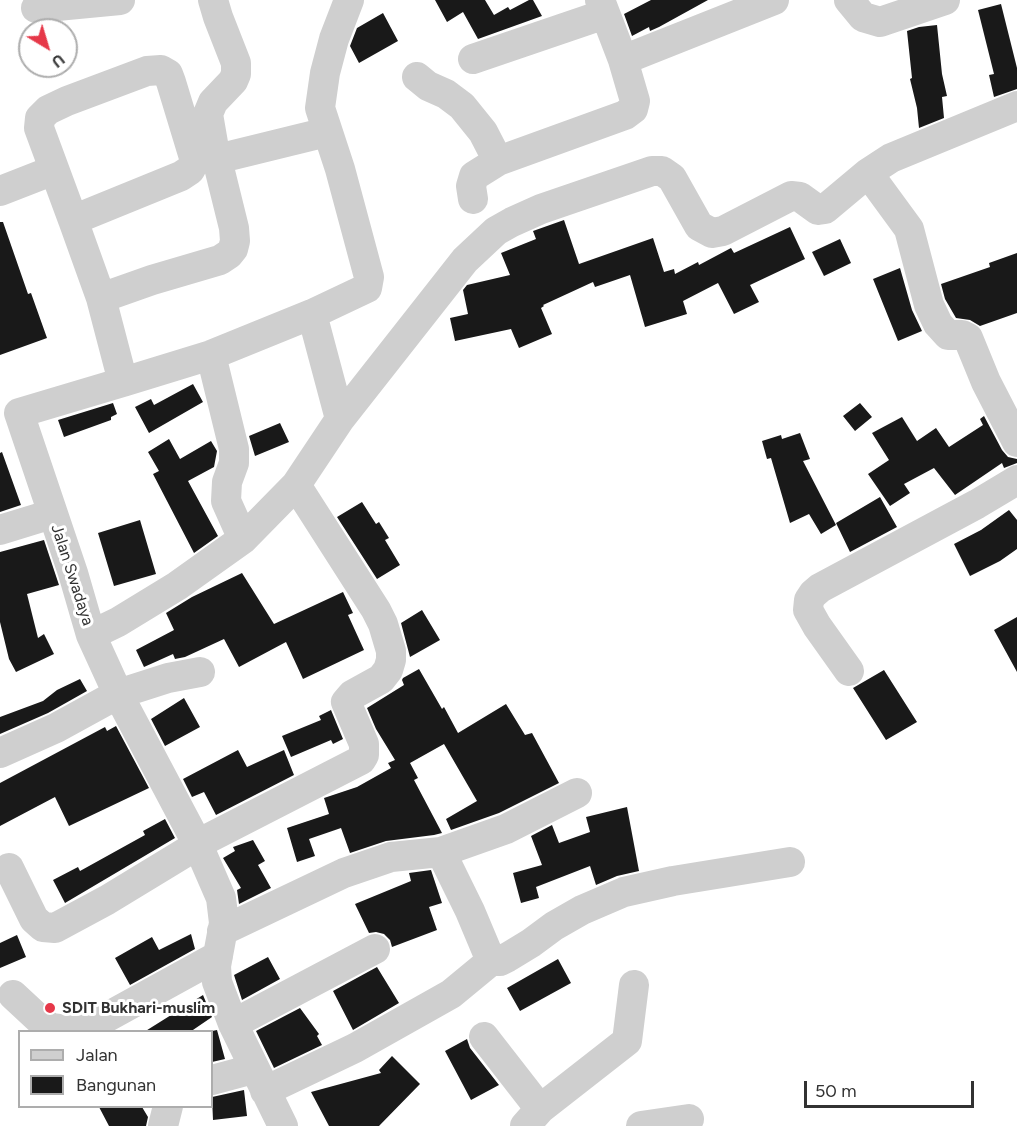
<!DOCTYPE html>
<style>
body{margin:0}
#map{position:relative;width:1017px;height:1126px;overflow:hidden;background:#fff;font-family:Figtree,sans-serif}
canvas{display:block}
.legend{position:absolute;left:18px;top:1030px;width:195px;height:78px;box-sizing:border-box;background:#fff;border:2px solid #adadad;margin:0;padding:8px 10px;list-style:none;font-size:18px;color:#323232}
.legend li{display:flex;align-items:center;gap:12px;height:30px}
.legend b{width:30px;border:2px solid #adadad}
.north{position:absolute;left:18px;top:18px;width:60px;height:60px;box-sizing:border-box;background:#fff;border:2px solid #adadad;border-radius:50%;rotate:142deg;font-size:16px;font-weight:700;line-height:24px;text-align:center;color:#323232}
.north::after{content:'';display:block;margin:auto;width:21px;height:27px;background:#e63849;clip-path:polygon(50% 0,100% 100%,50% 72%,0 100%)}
.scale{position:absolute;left:804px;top:1081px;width:170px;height:27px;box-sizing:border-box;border:3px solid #323232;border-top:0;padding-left:8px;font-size:18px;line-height:21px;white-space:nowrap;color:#323232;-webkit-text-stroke:4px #fff;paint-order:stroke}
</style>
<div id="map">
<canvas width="1017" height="1126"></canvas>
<ul class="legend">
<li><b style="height:8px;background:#cfcfcf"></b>Jalan</li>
<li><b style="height:16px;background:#191919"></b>Bangunan</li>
</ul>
<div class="north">U</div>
<div class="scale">50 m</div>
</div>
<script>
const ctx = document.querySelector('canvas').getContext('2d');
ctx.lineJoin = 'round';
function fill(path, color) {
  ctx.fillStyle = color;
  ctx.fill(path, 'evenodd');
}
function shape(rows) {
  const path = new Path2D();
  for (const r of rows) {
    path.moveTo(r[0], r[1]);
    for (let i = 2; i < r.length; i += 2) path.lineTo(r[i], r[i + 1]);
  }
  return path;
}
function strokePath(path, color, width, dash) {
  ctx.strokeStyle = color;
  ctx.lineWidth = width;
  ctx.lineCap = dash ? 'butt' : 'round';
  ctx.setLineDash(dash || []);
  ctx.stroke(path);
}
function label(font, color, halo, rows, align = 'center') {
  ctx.font = font + ' Figtree,sans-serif';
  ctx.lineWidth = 6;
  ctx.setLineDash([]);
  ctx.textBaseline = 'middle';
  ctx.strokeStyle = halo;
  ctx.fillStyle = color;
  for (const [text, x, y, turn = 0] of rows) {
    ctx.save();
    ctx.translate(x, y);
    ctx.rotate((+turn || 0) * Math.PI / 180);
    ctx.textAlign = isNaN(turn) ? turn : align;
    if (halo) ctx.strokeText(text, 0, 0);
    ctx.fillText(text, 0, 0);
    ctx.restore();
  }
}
fill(shape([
 [435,0,485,0,494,15,508,7,510,10,529,0,533,0,542,16,478,39,463,12,447,22],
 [651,0,708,0,659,27,650,31,649,27,632,36,624,14],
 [1001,4,1017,68,1017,89,994,97,989,75,994,74,978,10],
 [383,13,398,41,359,63,350,46,357,28],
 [937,25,942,74,947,96,942,97,944,118,919,128,917,108,910,79,912,78,907,31,919,27],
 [564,220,579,264,653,238,664,272,674,269,675,274,698,262,699,265,731,248,734,253,790,227,805,259,750,285,759,302,734,314,718,283,683,301,687,314,645,327,630,275,595,287,593,282,543,305,544,306,541,308,552,334,519,348,511,329,455,341,450,318,468,314,463,290,467,285,510,275,501,253,536,239,533,231],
 [0,222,3,222,28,294,31,293,47,338,0,355],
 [840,239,851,263,824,276,812,252],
 [1017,253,1017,313,980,326,970,320,956,318,945,299,941,284,990,267,989,263],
 [900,268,912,310,922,331,898,341,873,279],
 [193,384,203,402,149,433,135,407,151,399,154,405],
 [113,403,117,414,111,417,111,420,64,437,58,420],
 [860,403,872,417,855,431,843,416],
 [984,416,1002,450,1008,457,1017,459,1017,463,1004,468,1002,463,955,495,934,468,904,484,910,493,890,506,868,474,889,460,872,433,902,417,917,441,936,428,949,447,983,425,980,419],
 [280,423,289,442,255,456,249,436],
 [800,433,810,459,803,461,836,525,821,534,809,514,790,523,771,458,767,459,762,441,781,435,782,439],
 [169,439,180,459,211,441,217,451,214,467,188,481,218,536,194,553,153,474,159,471,148,452],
 [2,452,21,505,0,512,0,453],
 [880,497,897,527,850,552,836,523],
 [362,502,376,524,379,522,389,538,385,540,400,565,377,579,337,517],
 [1009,510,1017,520,1017,549,1000,561,970,576,954,544,981,530],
 [140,520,156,574,114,586,98,533],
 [44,540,59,585,27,594,38,638,44,634,54,654,16,672,9,659,0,622,0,552],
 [242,573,274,624,343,592,353,613,348,615,364,650,303,679,286,642,239,667,224,639,185,657,175,659,173,654,144,667,136,650,174,630,166,613,192,597],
 [422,610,440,640,410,657,401,623],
 [1017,617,1017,672,994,630],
 [419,669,442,709,444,707,458,733,506,704,525,735,532,733,559,783,499,813,451,830,446,819,477,801,444,744,410,763,418,778,414,780,442,833,434,835,386,841,350,853,341,828,309,839,315,856,297,862,287,828,329,814,324,798,357,787,391,768,388,763,395,760,376,729,367,708,404,685,402,680,403,678],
 [884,670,917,722,886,740,853,688],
 [80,679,87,691,48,713,0,734,0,717,43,701,57,690],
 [184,698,200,727,165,746,151,719],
 [331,710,343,739,333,744,331,740,291,757,282,736,321,720,319,716],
 [116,726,149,788,69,826,55,797,0,826,0,783,105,727,107,731],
 [238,750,247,767,284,750,294,775,216,815,204,792,192,797,183,779],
 [627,807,639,871,617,876,596,885,590,866,536,887,539,898,521,903,513,873,542,865,531,836,552,825,559,843,590,832,586,817],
 [165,819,175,838,65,903,53,880,78,867,80,871,145,835,143,831],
 [253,840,265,861,258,865,271,888,239,904,237,890,241,888,223,858,235,851,233,847],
 [431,870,442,903,429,907,437,930,392,947,390,940,384,934,376,932,369,933,355,904,411,881,409,873],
 [191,934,195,949,130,985,115,958,152,937,159,950],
 [17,935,26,957,0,968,0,943],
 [268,957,280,979,242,1000,234,975],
 [558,959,571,983,520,1011,507,988],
 [377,967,399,1003,353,1030,333,991],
 [203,995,212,1017,190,1032,144,1032],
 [300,1008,319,1034,317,1036,322,1045,274,1068,256,1031],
 [217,1030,225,1059,212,1062,212,1031],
 [467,1039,470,1048,499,1085,471,1100,445,1051],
 [392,1056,420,1084,379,1126,329,1126,311,1092,381,1073,379,1070],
 [244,1090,247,1116,213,1120,212,1097],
 [99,1107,142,1107,148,1117,146,1126,109,1126]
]), '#191919');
strokePath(shape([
 [213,0,218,17,236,63,236,74,233,81,213,102,208,114,213,143,234,228,235,241,233,249,229,254,220,260,152,280,101,298,123,382,19,413,73,573,91,635,118,694,198,845,221,898,224,923,216,966,217,982,233,1024,283,1126],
 [849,0,863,17,880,22,945,0],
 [36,8,120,0],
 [473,59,605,14],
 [623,60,774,0],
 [417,77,428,86,446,94,462,106,483,132,498,161],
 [217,159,327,132],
 [868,173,909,229,929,305,938,324,948,335,962,335,968,338,986,382,1017,442],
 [0,191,54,170],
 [473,199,471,186,474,176,498,161,625,115,633,109,635,101,623,60,600,0],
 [73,220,39,128,40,118,48,110,67,101,147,71,161,70,168,74,171,82,195,161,190,170,181,176,73,220,101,298],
 [312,314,340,419],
 [211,355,234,449,234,463,227,482,226,501,243,539],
 [123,382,211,355,312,314,367,288,369,277,340,169,320,108,325,73,334,39,349,0],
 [0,530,52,514],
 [91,635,118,622,177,586,243,539,296,485,340,419,465,260,496,231,512,222,541,209,652,171,662,171,672,178,699,226,712,233,723,231,791,196,800,197,818,210,825,209,868,173,891,158,1017,106],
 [849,671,817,626,808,610,809,600,813,594,820,588,977,504,1017,480],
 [0,753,56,728,118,694,168,678,200,672],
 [441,852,506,829,577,793],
 [9,868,34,919,43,927,55,928,107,900,209,838,361,760,364,755,364,744,346,702,352,695,381,679,388,670,391,660,391,651,383,624,376,610,296,485],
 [222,931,344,873,391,857,441,852,470,911,491,961],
 [13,995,41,1021,51,1028,75,1031,89,1027,218,956],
 [233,1024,375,949],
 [484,1037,540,1109],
 [212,1080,253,1069],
 [265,1091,355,1048,451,994,491,961,500,961,508,957,531,943,554,926,582,910,624,892,673,881,790,862],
 [163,1126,168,1106],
 [525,1126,540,1109,627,1041,634,985],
 [641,1126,689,1119]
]), '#cfcfcf', 30);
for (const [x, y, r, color] of [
 [50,1008,6,"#e63849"]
]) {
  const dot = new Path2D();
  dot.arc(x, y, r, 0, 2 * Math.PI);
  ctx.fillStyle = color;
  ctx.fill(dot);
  strokePath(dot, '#fff', 2);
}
label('16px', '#323232', '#fff', [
 ["Jalan Swadaya",72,575,72]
]);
label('bold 16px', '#323232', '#fff', [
 ["SDIT Bukhari-muslim",62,1008]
], 'left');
</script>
